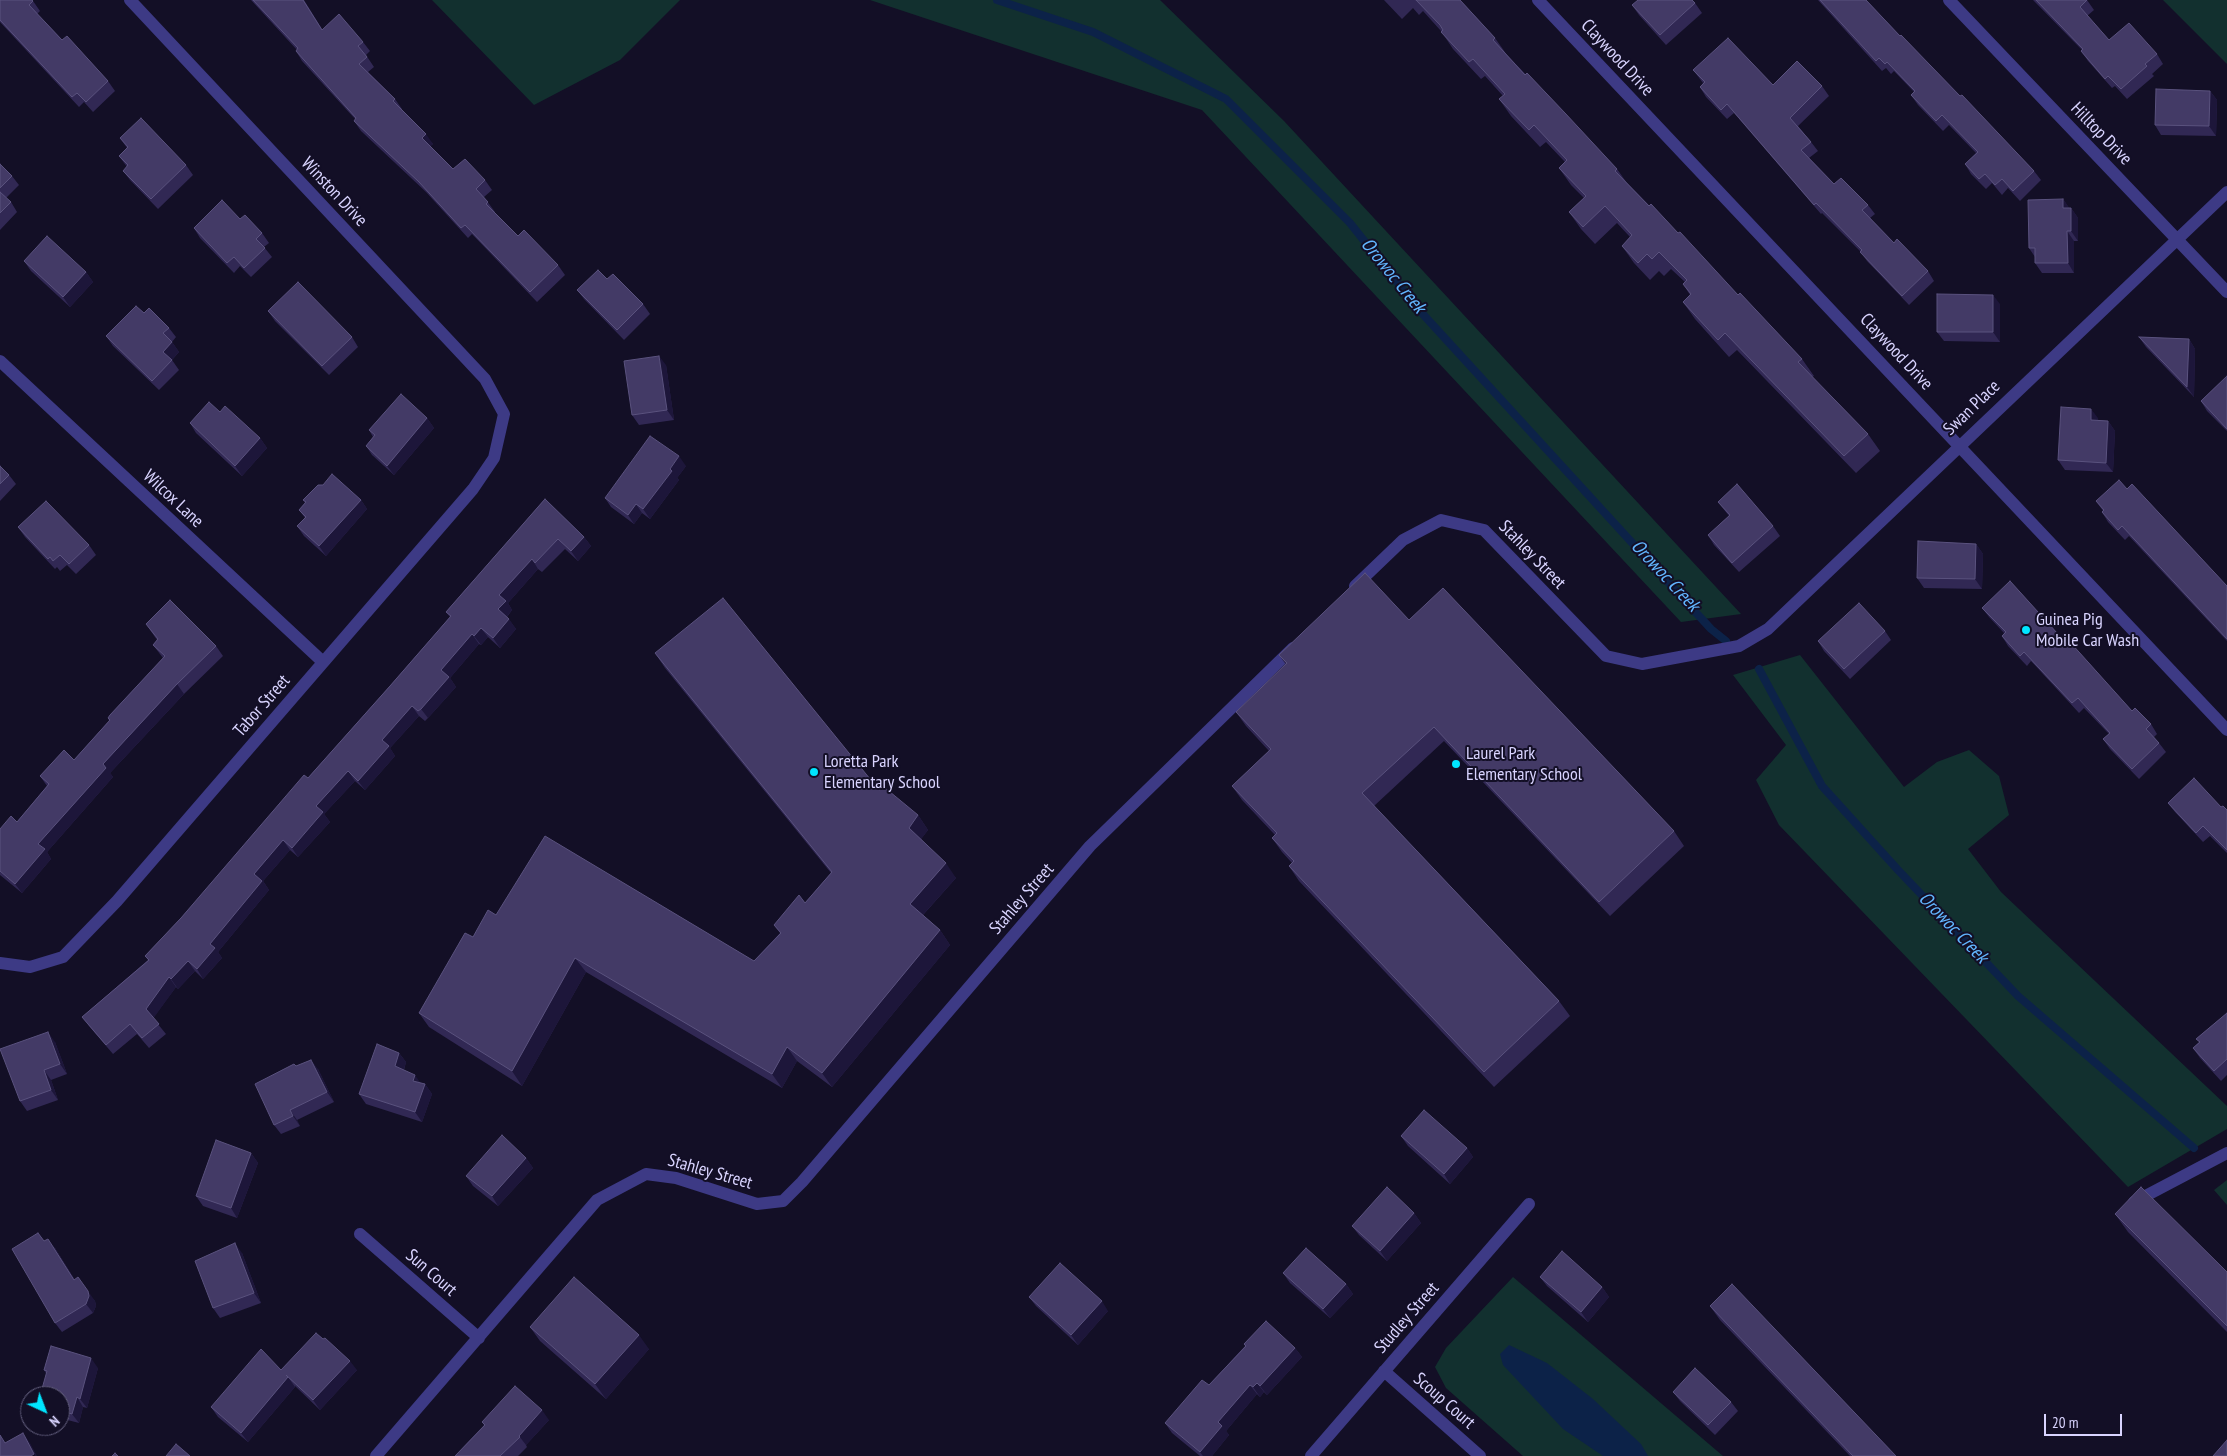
<!DOCTYPE html>
<style>
body{margin:0}
#map{position:relative;width:2227px;height:1456px;overflow:hidden;background:#130f26;font-family:"PT Sans Narrow",sans-serif}
canvas{display:block}
.north{position:absolute;left:20px;top:1386px;width:50px;height:50px;box-sizing:border-box;background:#130f26;border:1px solid #625e7d;border-radius:50%;rotate:137deg;font-size:14px;font-weight:700;line-height:20px;text-align:center;color:#d9d4ff}
.north::after{content:'';display:block;margin:auto;width:18px;height:22px;background:#00e5ff;clip-path:polygon(50% 0,100% 100%,50% 72%,0 100%)}
.scale{position:absolute;left:2044px;top:1414px;width:78px;height:22px;box-sizing:border-box;border:2px solid #d9d4ff;border-top:0;padding-left:6px;font-size:15px;line-height:18px;white-space:nowrap;color:#d9d4ff;-webkit-text-stroke:4px #130f26;paint-order:stroke}
</style>
<div id="map">
<canvas width="2227" height="1456"></canvas>
<div class="north">N</div>
<div class="scale">20 m</div>
</div>
<script>
const ctx = document.querySelector('canvas').getContext('2d');
ctx.lineJoin = 'round';
function fill(path, color) {
  ctx.fillStyle = color;
  ctx.fill(path, 'evenodd');
}
function shape(rows) {
  const path = new Path2D();
  for (const r of rows) {
    path.moveTo(r[0], r[1]);
    for (let i = 2; i < r.length; i += 2) path.lineTo(r[i], r[i + 1]);
  }
  return path;
}
function strokePath(path, color, width, dash) {
  ctx.strokeStyle = color;
  ctx.lineWidth = width;
  ctx.lineCap = dash ? 'butt' : 'round';
  ctx.setLineDash(dash || []);
  ctx.stroke(path);
}
function label(font, color, halo, rows, align = 'center') {
  ctx.font = font + ' "PT Sans Narrow",sans-serif';
  ctx.lineWidth = 4;
  ctx.setLineDash([]);
  ctx.textBaseline = 'middle';
  ctx.strokeStyle = halo;
  ctx.fillStyle = color;
  for (const [text, x, y, turn = 0] of rows) {
    ctx.save();
    ctx.translate(x, y);
    ctx.rotate((+turn || 0) * Math.PI / 180);
    ctx.textAlign = isNaN(turn) ? turn : align;
    if (halo) ctx.strokeText(text, 0, 0);
    ctx.fillText(text, 0, 0);
    ctx.restore();
  }
}
fill(shape([
 [432,0,680,0,620,60,534,105],
 [870,0,1160,0,1284,121,1741,614,1681,622,1202,110],
 [2163,0,2227,0,2227,64],
 [1800,655,1904,787,1937,762,1969,750,1999,776,2009,815,1968,849,2001,892,2227,1106,2227,1129,2128,1187,1779,825,1756,780,1786,745,1733,675],
 [2227,1180,2227,1205,2214,1190],
 [1513,1277,1723,1456,1523,1456,1446,1388,1435,1367,1446,1348]
]), '#12302f');
fill(shape([
 [1509,1345,1547,1363,1593,1399,1641,1444,1648,1456,1603,1456,1563,1429,1503,1365,1500,1354]
]), '#0c2248');
strokePath(shape([
 [997,0,1093,32,1226,99,1350,223,1420,311,1711,629,1726,641],
 [1759,669,1822,786,1898,870,2018,996,2194,1148]
]), '#0c2248', 8);
strokePath(shape([
 [1538,0,2227,730],
 [1949,0,2227,292],
 [0,361,323,662],
 [1355,586,1403,540,1441,520,1484,530,1606,656,1642,664,1739,646,1768,629,2227,192],
 [0,963,30,967,63,957,117,901,473,489,494,458,504,414,485,379,130,0],
 [2134,1202,2227,1153],
 [360,1234,479,1338],
 [1384,1371,1480,1456],
 [376,1456,597,1200,646,1174,676,1178,757,1204,783,1201,802,1182,1090,846,1293,648],
 [1311,1456,1529,1204]
]), '#3d3a85', 12);
fill(shape([
 [0,0,33,1,40,11,37,14,62,40,108,81,115,91,93,112,84,102,79,107,0,22],
 [251,0,304,0,322,29,363,42,370,51,366,55,374,67,368,72,395,99,402,109,401,110,433,144,430,146,453,169,485,180,492,190,484,197,495,212,494,213,518,236,558,265,565,275,537,302,472,234,468,238,426,192,361,131,354,121,356,120,302,61,296,51,297,50],
 [1384,0,1460,0,1495,38,1507,55,1617,169,1627,183,1738,295,1802,359,1814,376,1812,377,1868,434,1880,451,1856,473,1737,350,1729,357,1695,319,1683,302,1690,295,1683,284,1685,282,1671,269,1664,276,1659,271,1650,280,1634,263,1622,246,1630,237,1617,223,1595,244,1581,229,1569,212,1584,198,1571,185,1559,168,1565,162,1546,142,1540,147,1511,116,1499,99,1503,96,1485,76,1481,79,1453,49,1441,31,1423,11,1419,15,1413,8,1402,19],
 [1818,0,1866,0,1900,36,2034,171,2041,180,2020,201,2008,188,2002,195,1992,183,1986,189,1971,174,1965,164,1976,153,1949,125,1943,131,1918,105,1911,95,1914,92,1894,71,1891,74,1886,68,1882,71],
 [2033,0,2087,0,2094,10,2087,16,2109,40,2157,54,2163,64,2152,74,2154,76,2127,99,2115,86,2112,88,2088,61,2081,51,2082,50],
 [1695,3,1702,13,1666,45,1639,15,1632,5],
 [1693,70,1773,85,1822,86,1829,96,1798,126,1811,142,1818,151,1809,158,1834,184,1868,205,1875,214,1870,218,1894,243,1928,271,1934,281,1909,305,1867,261,1860,251,1822,213,1821,214,1734,113,1727,119,1706,97,1700,87,1703,83],
 [2210,91,2217,100,2216,136,2161,135,2155,125],
 [120,138,186,165,193,175,158,209,130,180,123,171,127,167,119,156,127,148],
 [0,164,12,176,19,185,6,198,11,202,17,212,0,230],
 [2063,199,2069,208,2071,208,2078,218,2078,241,2074,241,2074,273,2042,273,2035,263,2035,257,2029,248],
 [240,219,262,233,269,243,264,247,272,257,251,277,240,266,234,273,200,238,194,228],
 [24,261,86,272,93,282,70,307,31,271],
 [607,279,643,304,650,314,624,340,584,299,577,290],
 [2000,304,2000,342,1944,341,1937,332],
 [268,311,352,337,358,347,329,375,275,321],
 [144,313,169,328,176,337,172,342,179,352,172,360,179,370,159,390,113,346,106,336],
 [2139,337,2189,339,2195,349,2194,397,2146,347],
 [666,365,674,420,639,425,632,415],
 [2227,376,2227,431,2207,411,2201,401],
 [220,412,260,438,267,448,242,476,196,433,190,423],
 [427,418,434,428,394,475,372,455,366,446,373,437,369,430],
 [2098,418,2098,420,2108,421,2115,431,2113,472,2065,470,2058,460],
 [0,466,9,475,16,484,0,501],
 [686,466,677,478,679,480,650,519,642,513,634,524,611,507,605,498],
 [2127,489,2227,586,2227,641,2129,536,2125,540,2108,522,2102,512,2103,511,2096,501],
 [545,499,584,537,591,546,578,561,565,549,542,572,538,569,508,603,512,610,507,617,516,629,500,648,488,637,481,645,479,644,450,678,456,687,428,718,425,721,419,716,390,748,395,756,365,790,355,781,324,814,330,822,298,857,290,850,263,881,269,890,218,952,222,958,203,979,195,971,178,989,176,987,153,1018,166,1034,149,1048,137,1034,113,1054,89,1026,82,1017,148,960,145,956,181,918,308,778,390,686,450,617,446,612],
 [303,500,361,500,367,509,326,556,304,536,297,526,305,518,299,510,305,503],
 [1718,502,1773,526,1780,536,1739,572,1714,545,1708,535,1729,516],
 [18,527,89,545,96,555,76,574,67,565,60,571,57,567,55,569,25,537],
 [1976,544,1983,554,1982,589,1924,588,1917,578],
 [1982,608,2067,644,2132,711,2151,724,2157,734,2154,737,2159,743,2166,752,2139,779,2110,749,2103,739,2109,734,2084,708,2079,713,2031,661,2027,666,2008,646,2002,636,2004,633,1989,617],
 [1409,620,1674,831,1684,846,1610,916,1444,741,1374,806,1559,1001,1570,1016,1494,1087,1299,881,1289,866,1292,863,1282,852,1272,838,1275,835,1242,800,1232,786,1269,751,1246,726,1236,712,1286,665,1279,655],
 [146,624,216,646,223,656,184,694,110,773,113,777,47,852,51,859,22,893,0,875,0,829,17,822,47,786,40,776,74,760,109,721,108,718,163,658,153,645,157,640],
 [1885,631,1891,640,1850,679,1824,651,1818,641],
 [655,653,879,790,918,815,928,830,921,839,956,878,923,915,940,930,950,945,832,1087,797,1061,782,1088,586,972,522,1086,429,1027,419,1013,473,937,496,915,754,961,780,933,774,925,805,903,831,873,665,668],
 [2168,803,2221,807,2227,810,2227,853,2210,836,2203,842,2175,812],
 [2227,1013,2227,1075,2221,1081,2200,1058,2193,1048,2199,1042,2196,1039],
 [55,1042,67,1074,51,1080,58,1100,27,1111,20,1101],
 [399,1053,406,1062,404,1070,420,1083,425,1084,432,1094,422,1122,366,1104,359,1094],
 [296,1066,318,1069,334,1102,297,1120,300,1126,281,1134,274,1125],
 [1401,1136,1467,1148,1473,1157,1450,1184,1408,1146],
 [251,1153,258,1163,237,1218,203,1206,196,1196],
 [526,1158,533,1168,498,1206,473,1186,466,1176],
 [1414,1213,1421,1223,1387,1261,1359,1235,1352,1226],
 [2115,1214,2227,1272,2227,1332,2128,1232],
 [44,1241,55,1248,75,1280,95,1301,96,1306,93,1313,62,1332,55,1323],
 [242,1253,261,1303,220,1318,213,1308],
 [1283,1273,1346,1284,1353,1294,1330,1318,1290,1283],
 [1540,1277,1602,1287,1609,1297,1588,1322,1547,1286],
 [1029,1297,1108,1311,1078,1345,1036,1306],
 [1710,1306,1896,1456,1850,1456,1720,1320],
 [530,1327,649,1349,606,1399,540,1341],
 [1244,1344,1295,1348,1302,1357,1267,1395,1264,1392,1260,1397,1257,1394,1226,1431,1229,1435,1212,1456,1200,1456,1172,1433,1165,1423,1209,1385,1245,1346],
 [98,1368,87,1408,83,1407,79,1423,60,1418,60,1396,44,1370],
 [281,1370,357,1370,320,1410,295,1386,295,1387,248,1442,218,1417,211,1407],
 [1673,1392,1731,1402,1738,1411,1715,1435,1680,1401],
 [549,1420,526,1445,527,1447,518,1456,455,1456,484,1425,482,1422]
]), '#312854');
fill(shape([
 [2210,91,2217,100,2216,136,2209,126],
 [426,134,433,144,429,148,422,138],
 [2063,199,2070,209,2063,208],
 [2071,208,2078,218,2078,241,2071,231],
 [2067,231,2074,241,2074,273,2068,263],
 [86,272,93,282,70,307,63,297],
 [1993,295,2000,304,2000,342,1993,332],
 [2189,339,2195,349,2194,397,2187,387],
 [172,342,179,352,170,362,163,352],
 [659,356,666,365,674,420,667,410],
 [2091,409,2098,418,2098,430,2091,420],
 [427,418,434,428,394,475,387,466],
 [2108,421,2115,431,2113,472,2106,463],
 [260,438,267,448,242,476,235,466],
 [679,456,686,466,677,478,679,480,650,519,643,509],
 [361,500,367,509,326,556,319,546],
 [636,504,642,513,634,524,628,515],
 [584,537,591,546,578,561,571,551],
 [1976,544,1983,554,1982,589,1975,579],
 [532,559,538,569,508,603,512,610,505,619,498,609,499,595],
 [509,619,516,629,500,648,493,638],
 [481,628,488,637,481,645,474,636],
 [472,634,479,644,450,678,456,687,428,718,421,709,441,670],
 [177,684,184,694,110,773,113,777,47,852,51,859,22,893,15,884,38,844,103,764],
 [412,706,419,716,390,748,395,756,365,790,358,781,382,740],
 [348,771,355,781,324,814,330,822,298,857,292,848,316,806],
 [918,815,928,830,919,842,909,828],
 [283,840,290,850,263,881,269,890,218,952,222,958,203,979,197,969,210,944,254,874],
 [946,863,956,878,920,918,910,904],
 [940,930,950,945,832,1087,822,1073],
 [575,958,586,972,522,1086,512,1071],
 [188,961,195,971,178,989,171,979],
 [169,977,176,987,153,1019,146,1009],
 [48,1032,55,1042,67,1074,60,1064],
 [787,1047,797,1061,782,1088,772,1074],
 [399,1053,406,1062,402,1076,395,1066],
 [311,1060,318,1069,334,1102,327,1092],
 [44,1070,51,1080,58,1100,51,1090],
 [415,1075,422,1085,413,1081],
 [425,1084,432,1094,422,1122,415,1112],
 [290,1110,297,1120,300,1126,293,1116],
 [1467,1148,1473,1157,1450,1184,1444,1174],
 [251,1153,258,1163,237,1218,231,1208],
 [526,1158,533,1168,498,1206,492,1196],
 [1414,1213,1421,1223,1387,1261,1380,1251],
 [48,1239,55,1248,81,1290,74,1280],
 [235,1243,242,1253,261,1303,254,1293],
 [1346,1284,1353,1294,1330,1318,1323,1309],
 [1602,1287,1609,1297,1588,1322,1581,1312],
 [88,1291,95,1301,96,1306,93,1313,86,1304],
 [1102,1301,1108,1311,1078,1345,1071,1335],
 [639,1335,649,1349,606,1399,595,1384],
 [1295,1348,1302,1357,1267,1395,1260,1386],
 [91,1358,98,1368,87,1408,80,1399],
 [350,1361,357,1370,320,1410,313,1400],
 [288,1377,295,1387,248,1442,241,1433],
 [1257,1383,1264,1392,1260,1397,1253,1387],
 [1250,1385,1257,1394,1226,1431,1229,1435,1212,1456,1203,1456,1200,1452,1218,1422],
 [77,1397,83,1407,79,1423,72,1414],
 [542,1410,549,1420,526,1445,519,1436],
 [23,1433,30,1443,37,1456,35,1456,34,1454]
]), '#1d163a');
const building = shape([
 [0,0,32,0,33,1,29,5,62,40,67,36,108,81,86,102,77,93,72,97,0,20,0,0],
 [253,0,303,0,322,30,339,14,363,42,358,46,367,57,359,64,395,99,393,101,426,134,422,138,453,169,465,159,485,180,476,189,488,202,486,204,518,236,524,230,558,265,530,292,465,225,461,228,419,182,354,121,356,118,296,51,298,48,253,0],
 [1416,0,1460,0,1495,38,1493,40,1525,75,1527,73,1565,113,1617,169,1615,171,1649,206,1651,204,1678,233,1680,232,1738,295,1740,293,1802,359,1798,362,1868,434,1844,456,1725,333,1718,340,1683,302,1691,294,1683,284,1687,280,1659,252,1652,259,1647,254,1638,263,1622,246,1632,235,1605,206,1583,227,1569,212,1586,196,1559,168,1567,160,1534,125,1529,130,1499,99,1505,94,1473,59,1469,62,1441,32,1443,30,1440,25,1416,0],
 [1638,0,1692,0,1695,3,1660,35,1632,5,1638,0],
 [1820,0,1866,0,1900,36,1901,35,1960,96,1962,95,2034,171,2013,191,2002,179,1995,185,1985,174,1979,179,1965,164,1978,152,1942,115,1936,121,1911,95,1915,91,1887,62,1885,64,1879,58,1876,61,1820,0],
 [2036,0,2087,0,2080,7,2109,40,2129,23,2157,54,2145,64,2147,66,2121,89,2108,76,2105,79,2081,51,2083,49,2036,0],
 [1728,38,1773,85,1797,61,1822,86,1790,118,1811,142,1801,150,1834,184,1841,178,1868,205,1862,210,1894,243,1897,239,1928,271,1902,296,1860,252,1862,250,1816,203,1814,205,1727,104,1721,110,1700,87,1705,82,1693,70,1728,38],
 [2156,89,2210,91,2209,126,2155,125,2156,89],
 [141,118,186,165,151,199,123,171,128,165,119,156,128,147,120,138,141,118],
 [0,164,12,176,0,188,0,164],
 [0,192,11,202,0,213,0,192],
 [2063,199,2063,208,2071,208,2071,231,2067,231,2068,263,2035,263,2035,248,2029,248,2028,200,2063,199],
 [222,200,240,219,245,215,262,233,256,239,265,248,244,268,234,257,227,263,194,228,222,200],
 [47,236,86,272,63,297,24,261,47,236],
 [598,270,607,279,613,274,643,304,617,330,577,290,598,270],
 [298,282,352,337,322,366,268,311,298,282],
 [1937,294,1993,295,1993,332,1937,332,1937,294],
 [136,306,144,313,149,308,169,328,163,333,172,342,163,352,172,360,152,381,106,336,136,306],
 [2139,337,2189,339,2187,387,2139,337],
 [659,356,667,410,632,415,624,361,659,356],
 [2227,376,2227,429,2201,401,2227,376],
 [401,394,427,418,387,466,366,446,375,435,369,430,401,394],
 [209,402,220,412,225,406,260,438,235,466,190,423,209,402],
 [2061,407,2091,409,2091,420,2108,421,2106,463,2058,460,2061,407],
 [650,436,679,456,670,469,672,471,643,509,636,504,628,515,605,498,650,436],
 [0,466,9,475,0,484,0,466],
 [332,474,361,500,319,546,297,526,306,517,299,510,306,502,303,500,318,485,323,485,332,474],
 [2119,480,2127,489,2132,484,2227,586,2227,639,2122,526,2118,530,2102,512,2104,510,2096,501,2119,480],
 [1737,484,1773,526,1732,563,1708,535,1730,515,1718,502,1737,484],
 [545,499,584,537,571,551,558,539,535,563,532,559,499,595,506,601,498,609,509,619,493,638,481,628,474,636,472,634,441,670,449,677,421,709,418,711,412,706,382,740,389,746,358,781,348,771,316,806,323,812,292,848,283,840,254,874,262,881,210,944,215,948,197,969,188,961,171,979,169,977,146,1009,159,1024,142,1038,130,1024,106,1045,82,1017,149,960,145,956,181,918,304,775,308,778,390,686,451,616,446,612,545,499],
 [46,501,89,545,69,564,60,555,53,561,50,557,48,559,18,527,46,501],
 [1918,541,1976,544,1975,579,1917,578,1918,541],
 [1365,573,1409,620,1443,588,1674,831,1599,902,1434,727,1362,793,1559,1001,1484,1072,1289,866,1294,861,1272,838,1277,833,1232,786,1271,749,1236,712,1287,663,1279,655,1365,573],
 [2010,581,2067,644,2070,642,2132,711,2135,708,2151,724,2146,729,2159,743,2132,769,2103,739,2110,733,2078,698,2072,703,2024,652,2020,656,2002,636,2006,632,1982,608,2010,581],
 [723,598,879,790,884,787,918,815,909,828,946,863,910,904,940,930,822,1073,787,1047,772,1074,575,958,512,1071,419,1013,465,933,473,937,488,910,496,915,545,836,754,961,781,933,774,925,799,895,805,903,832,872,655,653,723,598],
 [170,600,216,646,177,684,103,764,106,768,38,844,45,849,15,884,0,871,0,829,11,816,17,822,49,784,40,776,64,750,74,760,110,720,108,718,110,715,165,656,153,645,158,639,146,624,170,600],
 [1859,603,1885,631,1844,669,1818,641,1859,603],
 [2194,778,2221,807,2223,806,2227,810,2227,850,2203,826,2196,833,2168,803,2194,778],
 [2227,1013,2227,1059,2214,1071,2193,1048,2200,1042,2196,1039,2227,1013],
 [48,1032,60,1064,44,1070,51,1090,20,1101,0,1049,48,1032],
 [377,1044,399,1053,395,1066,415,1075,413,1081,425,1084,415,1112,359,1094,377,1044],
 [311,1060,327,1092,290,1110,293,1116,274,1125,255,1084,294,1064,296,1066,311,1060],
 [1424,1110,1467,1148,1444,1174,1401,1136,1424,1110],
 [502,1135,526,1158,492,1196,466,1176,502,1135],
 [216,1140,251,1153,231,1208,196,1196,216,1140],
 [1387,1187,1414,1213,1380,1251,1352,1226,1387,1187],
 [2141,1187,2227,1272,2227,1326,2115,1214,2141,1187],
 [38,1233,44,1241,48,1239,74,1280,78,1277,88,1291,89,1296,86,1304,55,1323,12,1249,38,1233],
 [235,1243,254,1293,213,1308,195,1261,235,1243],
 [1306,1248,1346,1284,1323,1309,1283,1273,1306,1248],
 [1562,1251,1602,1287,1581,1312,1540,1277,1562,1251],
 [1060,1263,1102,1301,1071,1335,1029,1297,1060,1263],
 [574,1277,639,1335,595,1384,530,1327,574,1277],
 [1732,1284,1896,1456,1853,1456,1710,1306,1732,1284],
 [1266,1321,1295,1348,1260,1386,1257,1383,1253,1387,1250,1385,1218,1422,1222,1426,1200,1452,1165,1423,1202,1380,1209,1385,1246,1346,1244,1344,1266,1321],
 [316,1333,323,1339,325,1338,350,1361,313,1400,286,1375,288,1377,241,1433,211,1407,261,1349,281,1370,316,1333],
 [51,1346,91,1358,80,1399,77,1397,72,1414,60,1410,60,1396,40,1396,47,1371,44,1370,51,1346],
 [1695,1368,1731,1402,1708,1425,1673,1392,1695,1368],
 [515,1386,542,1410,519,1436,520,1437,500,1456,455,1456,485,1425,482,1422,515,1386],
 [23,1433,34,1454,31,1456,0,1456,0,1435,5,1443,23,1433],
 [2227,1440,2227,1456,2213,1456,2227,1440],
 [176,1444,190,1456,166,1456,176,1444],
 [115,1453,118,1456,112,1456,115,1453]
]);
fill(building, '#433a66');
strokePath(building, '#5a527e', 1);
for (const [x, y, r, color] of [
 [2026,630,5,"#00e5ff"],
 [1456,764,5,"#00e5ff"],
 [814,772,5,"#00e5ff"]
]) {
  const dot = new Path2D();
  dot.arc(x, y, r, 0, 2 * Math.PI);
  ctx.fillStyle = color;
  ctx.fill(dot);
  strokePath(dot, '#130f26', 2);
}
label('18px', '#d9d4ff', '#130f26', [
 ["Claywood Drive",1617,58,47],
 ["Hilltop Drive",2101,134,46],
 ["Winston Drive",334,192,47],
 ["Claywood Drive",1896,352,47],
 ["Swan Place",1972,408,-44],
 ["Wilcox Lane",173,499,43],
 ["Stahley Street",1532,555,46],
 ["Tabor Street",262,706,-49],
 ["Stahley Street",1022,899,-49],
 ["Stahley Street",710,1172,16],
 ["Sun Court",431,1273,41],
 ["Studley Street",1407,1318,-49],
 ["Scoup Court",1444,1401,41]
]);
label('18px', '#d9d4ff', '#130f26', [
 ["Guinea Pig",2036,620],
 ["Mobile Car Wash",2036,641],
 ["Laurel Park",1466,754],
 ["Elementary School",1466,775],
 ["Loretta Park",824,762],
 ["Elementary School",824,783]
], 'left');
label('italic 19px', '#62b6ff', '#130f26', [
 ["Orowoc Creek",1393,276,51],
 ["Orowoc Creek",1665,576,47],
 ["Orowoc Creek",1953,928,46]
]);
</script>
